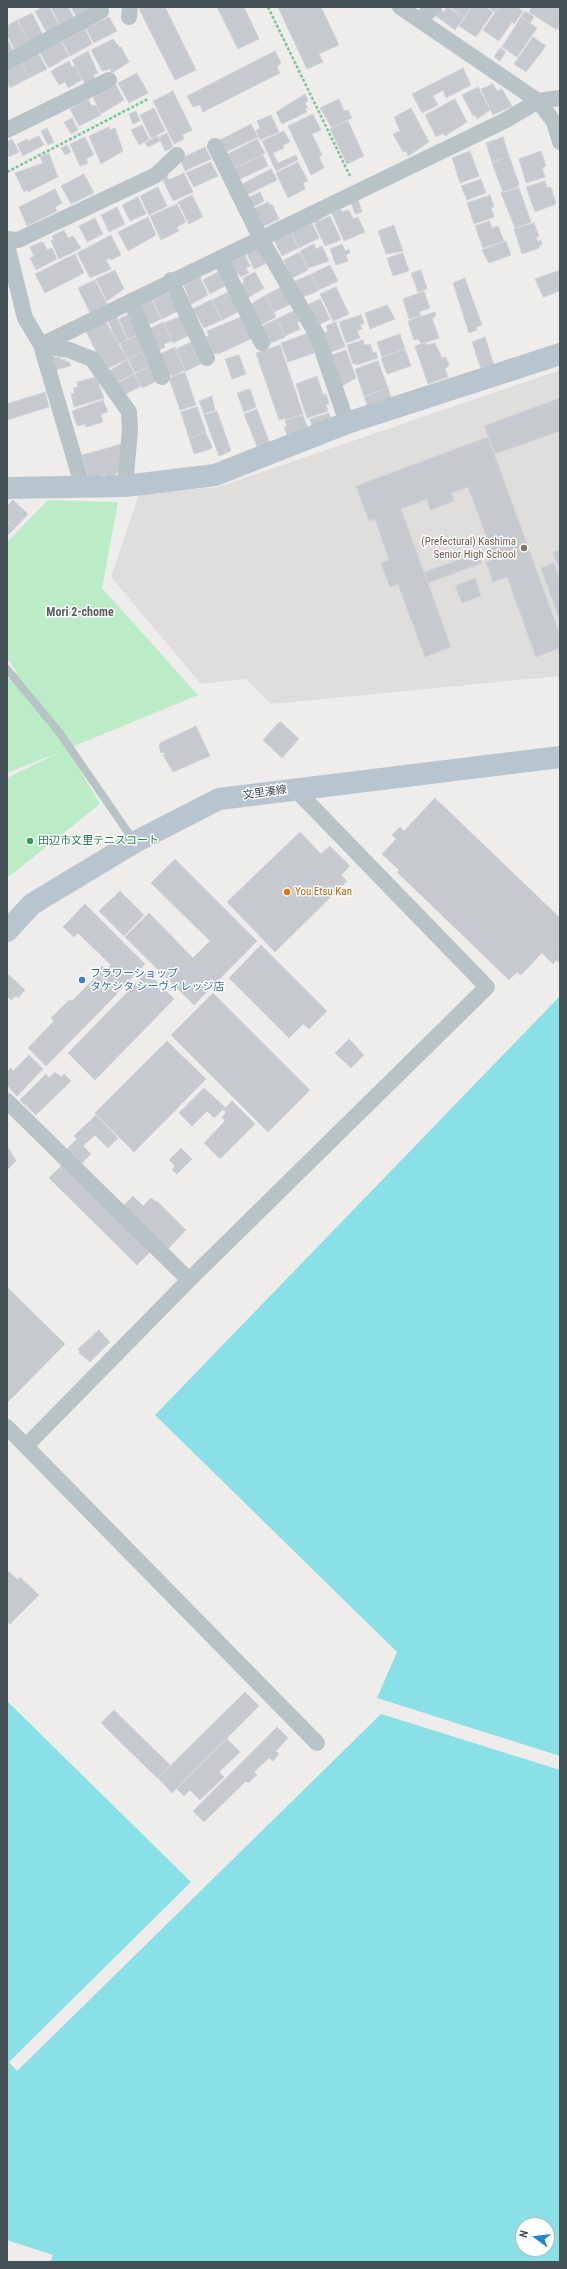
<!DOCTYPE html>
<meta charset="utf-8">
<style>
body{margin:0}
#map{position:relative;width:567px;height:2269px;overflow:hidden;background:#efecec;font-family:"Roboto Condensed",sans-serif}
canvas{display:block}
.frame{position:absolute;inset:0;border:8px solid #455258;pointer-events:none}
.north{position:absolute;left:515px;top:2217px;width:40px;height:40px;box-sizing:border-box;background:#fff;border:1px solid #b5babc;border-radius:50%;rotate:285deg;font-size:11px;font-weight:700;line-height:16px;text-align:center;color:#455258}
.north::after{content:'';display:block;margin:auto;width:14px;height:18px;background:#2087d5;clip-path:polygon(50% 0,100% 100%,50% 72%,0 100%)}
</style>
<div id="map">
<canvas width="567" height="2269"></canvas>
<div class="frame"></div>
<div class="north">N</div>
</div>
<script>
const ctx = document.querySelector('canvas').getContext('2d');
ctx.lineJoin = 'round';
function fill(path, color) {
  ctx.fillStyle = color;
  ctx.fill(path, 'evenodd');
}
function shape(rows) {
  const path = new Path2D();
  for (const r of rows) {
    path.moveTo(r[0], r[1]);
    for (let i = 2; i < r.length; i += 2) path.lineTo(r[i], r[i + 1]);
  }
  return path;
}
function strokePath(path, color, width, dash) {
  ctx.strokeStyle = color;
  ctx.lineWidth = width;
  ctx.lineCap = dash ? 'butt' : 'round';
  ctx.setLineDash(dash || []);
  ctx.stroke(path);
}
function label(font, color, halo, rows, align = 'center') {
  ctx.font = font + ' "Roboto Condensed","Noto Sans JP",sans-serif';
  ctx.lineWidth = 3;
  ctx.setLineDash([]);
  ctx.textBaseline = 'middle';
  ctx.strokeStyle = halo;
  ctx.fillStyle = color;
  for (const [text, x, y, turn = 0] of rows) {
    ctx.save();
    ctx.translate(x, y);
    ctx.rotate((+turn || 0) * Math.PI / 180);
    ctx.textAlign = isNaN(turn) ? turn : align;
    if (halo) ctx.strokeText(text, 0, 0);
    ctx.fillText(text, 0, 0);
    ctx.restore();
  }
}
fill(shape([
 [560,370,560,676,271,704,246,679,201,684,111,577,139,494,218,487]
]), '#e0dddd');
fill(shape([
 [48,500,118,502,102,588,198,695,67,749,100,804,7,878,7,778,58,753,7,773,7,680,17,672,7,658,7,542]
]), '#bbecc7');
fill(shape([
 [560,996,560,1756,377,1698,397,1652,155,1415],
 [7,1701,191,1882,9,2062,17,2071,381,1714,560,1770,560,2262,50,2262,53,2255,7,2240],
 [523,2225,547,2225,547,2249,523,2249]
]), '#89e0e7');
const building = shape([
 [43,7,49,7,59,25,47,33,35,11,43,7],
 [51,7,68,7,74,18,60,25,51,7],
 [71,7,94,7,76,16,71,7],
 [143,7,165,7,196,70,175,80,139,9,143,7],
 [217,7,244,7,259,39,238,49,217,7],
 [278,7,321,7,339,45,319,54,323,62,307,69,278,7],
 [447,7,464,17,455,30,436,16,441,10,444,12,447,7],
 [450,7,471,7,464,17,450,7],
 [472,7,485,7,493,12,476,37,459,26,472,7],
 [488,7,499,7,495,12,488,7],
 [499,7,517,7,523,11,514,24,512,22,499,41,483,30,499,7],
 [532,7,557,7,560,9,560,25,557,30,529,12,532,7],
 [525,11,534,17,530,23,521,17,525,11],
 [32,13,43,35,29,42,18,20,32,13],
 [109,17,117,31,94,43,86,28,109,17],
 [521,17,537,28,517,57,502,47,521,17],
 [17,20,29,42,15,50,7,35,7,26,17,20],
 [85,29,92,44,70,56,62,41,85,29],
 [533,37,546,46,526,72,514,64,533,37],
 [7,39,13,50,7,54,7,39],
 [113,39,120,48,121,47,129,62,112,73,110,69,102,71,91,50,113,39],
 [61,42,69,56,49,68,40,53,61,42],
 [500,48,506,52,500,61,494,57,500,48],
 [88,51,98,73,93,75,95,78,85,84,72,60,88,51],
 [275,51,281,63,277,67,280,73,203,112,200,105,193,107,187,96,275,51],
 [38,53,47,69,29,78,21,63,38,53],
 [69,61,72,67,75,66,82,80,68,88,65,82,59,85,51,71,69,61],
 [21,63,29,78,10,88,7,82,7,70,21,63],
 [463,68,471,85,446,98,443,90,433,96,438,105,422,113,412,94,463,68],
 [137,73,148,93,129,103,118,83,137,73],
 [493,84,497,91,502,89,512,106,493,115,481,89,493,84],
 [116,85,124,100,101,114,93,97,116,85],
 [478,87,490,110,477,119,475,115,473,116,462,95,478,87],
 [173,91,192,130,182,135,184,139,174,144,153,101,173,91],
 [305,94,308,101,305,103,308,108,305,109,307,112,282,124,276,112,305,94],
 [88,99,92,106,96,105,101,115,79,126,70,109,88,99],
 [339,99,344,111,348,110,352,118,332,128,320,108,339,99],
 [455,99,467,122,445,136,443,133,436,137,425,115,455,99],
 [154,108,165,131,151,138,140,115,154,108],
 [411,108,429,142,408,156,406,151,403,152,393,134,400,131,394,117,411,108],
 [136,111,140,121,133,124,129,114,136,111],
 [313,114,321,130,312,134,322,155,319,157,324,168,311,175,288,126,313,114],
 [271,115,279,132,260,140,256,130,260,128,257,121,271,115],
 [72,118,78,130,71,134,64,122,72,118],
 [348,121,364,156,347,164,330,129,348,121],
 [251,124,258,137,226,152,220,140,251,124],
 [142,125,149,139,139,145,131,130,142,125],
 [109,127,110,130,115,128,123,151,101,164,89,136,109,127],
 [47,128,54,142,48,145,41,131,47,128],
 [284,131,290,142,283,145,284,148,273,153,278,163,296,155,298,160,276,171,262,141,284,131],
 [167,133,173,147,165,151,159,137,167,133],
 [39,136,44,145,23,156,17,144,27,139,28,141,39,136],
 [157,136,160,141,148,147,145,143,157,136],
 [85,137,94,155,86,159,88,163,80,166,70,144,85,137],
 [503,137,509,156,492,162,486,143,503,137],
 [12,139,19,152,9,157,7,142,12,139],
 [257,139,265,153,233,169,226,155,257,139],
 [67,145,71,152,65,155,61,148,67,145],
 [205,147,211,159,185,171,180,159,205,147],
 [470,151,479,176,460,183,452,158,470,151],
 [541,151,546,166,542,168,545,177,526,183,519,159,541,151],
 [49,153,58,177,28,192,27,190,24,192,15,173,43,163,40,157,49,153],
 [263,155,268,166,238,180,233,169,263,155],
 [509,156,519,184,517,187,503,192,492,163,509,156],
 [211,162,218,176,194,187,186,173,211,162],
 [298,162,308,181,303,183,305,189,288,198,276,173,298,162],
 [271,169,277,180,245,196,240,185,271,169],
 [184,173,193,192,173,201,162,178,167,175,169,180,184,173],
 [84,174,94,193,71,204,61,186,84,174],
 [481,179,486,193,467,200,461,186,481,179],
 [545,181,547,188,551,187,556,204,535,212,526,187,545,181],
 [158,187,167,206,149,215,140,196,158,187],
 [519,188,531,222,515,228,501,193,519,188],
 [55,189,62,203,55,207,57,211,27,226,19,207,55,189],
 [260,192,264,201,251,208,247,198,260,192],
 [192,195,203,217,189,224,178,202,192,195],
 [490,195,494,207,491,208,494,217,474,224,467,203,490,195],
 [138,197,146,214,130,221,122,205,138,197],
 [358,200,362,212,355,214,351,203,358,200],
 [268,202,270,205,272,204,279,219,260,228,251,210,268,202],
 [177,204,186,222,177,227,179,231,161,240,150,216,177,204],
 [117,207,125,224,109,232,101,215,117,207],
 [341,209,342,212,349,210,353,219,358,217,365,232,344,241,332,213,341,209],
 [330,216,341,240,325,246,315,225,318,223,314,223,313,220,318,218,319,221,330,216],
 [148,217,156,235,128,251,118,232,148,217],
 [95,218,103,234,87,242,79,226,95,218],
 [489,221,492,228,498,226,504,241,483,248,475,226,489,221],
 [312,223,319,238,299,248,291,231,312,223],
 [534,223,539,236,536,237,538,242,541,240,542,244,539,246,539,248,522,254,514,229,534,223],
 [394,225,403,251,386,254,378,231,394,225],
 [64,230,68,238,73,236,81,248,59,259,51,241,54,240,52,236,64,230],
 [291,232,298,248,282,256,274,240,291,232],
 [111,235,121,255,111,260,110,258,106,260,111,269,90,278,77,253,111,235],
 [506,241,511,255,489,263,482,250,506,241],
 [41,242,44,243,47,250,52,248,57,259,36,270,30,258,34,256,30,247,41,242],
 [314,244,316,249,322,246,329,261,308,268,300,251,314,244],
 [342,244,345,251,349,249,350,253,346,255,348,261,336,265,330,249,342,244],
 [262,247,269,262,254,269,247,254,262,247],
 [298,253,301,254,308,270,292,278,284,260,298,253],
 [403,253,409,271,393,276,387,258,403,253],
 [75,254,84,273,45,293,35,274,75,254],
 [245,255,250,266,246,268,249,273,240,277,239,274,235,276,229,263,245,255],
 [330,265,338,281,318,290,311,274,330,265],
 [115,270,124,289,107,301,96,279,115,270],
 [421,270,427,289,418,292,411,273,421,270],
 [560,270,560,291,543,297,535,279,560,270],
 [218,272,225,286,210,294,203,280,218,272],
 [255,272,264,288,246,299,240,284,244,283,243,278,255,272],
 [311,274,318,291,303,297,295,281,311,274],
 [200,277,208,295,191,304,184,285,200,277],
 [465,278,482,325,476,327,477,330,469,333,453,283,465,278],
 [95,280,107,304,90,313,78,288,95,280],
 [283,286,291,304,274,312,266,295,283,286],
 [336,287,349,314,333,321,320,294,336,287],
 [424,291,430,308,419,312,421,316,409,319,403,299,424,291],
 [228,292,240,311,222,320,212,300,228,292],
 [168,293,178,311,162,319,153,300,168,293],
 [266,295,276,317,259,326,251,304,266,295],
 [320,299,330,319,317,326,307,308,310,306,309,304,320,299],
 [152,300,161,319,146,326,139,306,152,300],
 [211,300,222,320,204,328,193,309,211,300],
 [387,305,395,319,370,329,365,313,387,305],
 [295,310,300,321,297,323,300,329,285,336,277,319,295,310],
 [133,312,142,333,128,339,119,319,133,312],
 [435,312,436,316,432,318,439,338,422,344,418,339,414,340,408,321,435,312],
 [361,315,364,323,360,325,362,329,357,331,360,338,346,343,339,322,361,315],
 [181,316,190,335,173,343,164,323,181,316],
 [117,317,127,339,118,344,108,321,117,317],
 [241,317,252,337,251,339,218,354,217,353,214,354,206,337,209,336,207,331,241,317],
 [277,319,285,337,269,344,260,327,277,319],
 [106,322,127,359,105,370,86,331,106,322],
 [163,322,172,341,164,344,165,347,155,352,147,330,163,322],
 [336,322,345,347,325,354,324,333,328,331,326,326,336,322],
 [311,332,317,348,313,350,314,353,288,362,281,343,311,332],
 [142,333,149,349,127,359,120,343,142,333],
 [400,334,405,349,382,357,377,342,400,334],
 [485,337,494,365,481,369,472,342,485,337],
 [363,340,364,345,370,344,373,353,376,352,378,358,356,365,356,363,353,364,347,345,363,340],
 [191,342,201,364,186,371,176,349,191,342],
 [426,342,427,345,435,343,442,358,446,357,449,366,445,368,448,377,428,384,415,346,426,342],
 [280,345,303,414,285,420,285,418,279,420,256,353,280,345],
 [175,347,185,370,172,376,171,374,166,376,158,355,175,347],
 [148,349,151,366,135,373,128,359,148,349],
 [405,349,411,366,387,374,381,358,405,349],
 [346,350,356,378,342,386,326,357,346,350],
 [239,355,246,374,232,379,225,359,239,355],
 [54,356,55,358,60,357,61,360,65,359,66,362,69,361,71,366,55,370,51,357,54,356],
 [127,360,134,373,116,383,109,371,127,360],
 [378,361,388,388,364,396,355,369,378,361],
 [154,364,161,379,142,388,135,374,154,364],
 [185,372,196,405,180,410,169,378,185,372],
 [134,374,141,386,124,395,118,383,134,374],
 [317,376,323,395,326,394,329,404,326,405,328,411,307,418,296,384,317,376],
 [96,377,104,398,74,407,71,394,75,393,73,388,78,387,77,382,96,377],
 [388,388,392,400,368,408,364,397,388,388],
 [250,389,256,407,244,412,237,393,250,389],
 [45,392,49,407,7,420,7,404,45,392],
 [212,396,215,410,204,414,199,401,212,396],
 [560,398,560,431,495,454,484,426,560,398],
 [103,400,108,412,101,414,103,422,86,427,85,424,77,426,72,411,103,400],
 [197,407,206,432,189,438,181,412,197,407],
 [257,409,272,449,260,454,244,414,257,409],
 [217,411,231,451,219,456,204,415,217,411],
 [329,413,333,425,314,431,310,419,329,413],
 [303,415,308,429,287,435,284,427,287,426,285,421,303,415],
 [205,432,212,446,211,449,194,454,189,438,205,432],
 [488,437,560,635,560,648,536,657,507,577,493,582,486,562,495,559,468,487,451,493,454,501,430,510,427,499,401,509,451,647,425,657,398,584,390,587,381,563,389,560,375,519,369,521,356,486,488,437],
 [122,444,124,469,112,476,106,476,105,474,89,479,82,455,122,444],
 [13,500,28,514,15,528,7,520,7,506,13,500],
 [7,521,15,528,7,536,7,521],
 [560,550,560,571,553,552,560,550],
 [478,553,482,563,428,583,424,572,478,553],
 [554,563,560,579,560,621,541,568,554,563],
 [475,578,481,596,462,603,455,586,475,578],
 [281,722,299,739,282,758,263,740,278,723,281,722],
 [196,726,210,756,173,772,163,755,165,754,164,752,161,753,159,746,160,743,196,726],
 [435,798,560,918,559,962,556,960,553,964,542,953,521,975,517,972,509,980,397,872,399,870,382,854,396,839,392,835,400,827,404,831,435,798],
 [300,832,321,854,330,846,350,866,341,875,347,881,275,952,227,902,300,832],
 [175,859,257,941,194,1005,125,937,149,913,193,958,210,941,151,883,175,859],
 [120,891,144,915,124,936,99,911,120,891],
 [85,904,145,964,117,993,97,972,102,966,106,970,111,965,78,933,74,937,63,927,85,904],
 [261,945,327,1011,309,1029,303,1024,289,1038,229,978,261,945],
 [147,972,174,999,95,1080,68,1053,147,972],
 [7,973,25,990,18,998,16,996,11,1000,7,996,7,973],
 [96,973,117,994,46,1066,28,1048,54,1021,51,1018,68,1001,73,1000,96,977,94,975,96,973],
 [213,993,310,1090,268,1132,171,1035,213,993],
 [349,1039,364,1055,351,1068,335,1053,349,1039],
 [167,1041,206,1079,134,1152,95,1113,167,1041],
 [29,1055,43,1069,17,1096,7,1085,7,1069,8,1071,11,1068,13,1071,29,1055],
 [55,1072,61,1077,64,1074,71,1081,36,1115,20,1100,46,1074,49,1078,55,1072],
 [204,1088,225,1107,214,1118,207,1111,192,1126,179,1113,204,1088],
 [232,1101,255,1124,220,1159,204,1143,225,1121,222,1117,226,1112,223,1110,232,1101],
 [96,1115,118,1138,108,1148,95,1135,83,1146,91,1154,81,1164,67,1149,77,1139,74,1136,96,1115],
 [7,1146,16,1161,7,1170,7,1146],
 [181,1148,192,1159,177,1174,172,1170,175,1166,169,1160,181,1148],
 [62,1165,150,1252,137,1265,49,1178,62,1165],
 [133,1196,143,1206,151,1198,156,1202,157,1201,186,1230,168,1249,122,1207,133,1196],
 [7,1287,65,1344,7,1403,7,1287],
 [99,1330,110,1342,90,1362,79,1353,80,1352,78,1349,99,1330],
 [7,1570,18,1580,20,1577,39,1595,10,1624,7,1622,7,1570],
 [245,1692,259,1706,172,1793,158,1778,245,1692],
 [114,1710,170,1765,157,1778,101,1723,114,1710],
 [277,1727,288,1738,276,1751,279,1754,273,1761,269,1758,254,1772,257,1775,248,1783,246,1781,204,1822,193,1811,277,1727],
 [227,1739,240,1752,219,1772,224,1777,200,1800,190,1790,184,1796,177,1789,227,1739]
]);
fill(building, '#c6cacf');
strokePath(building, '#d0d3d8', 1);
strokePath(shape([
 [268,7,351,178],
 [7,172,148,99]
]), '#74c894', 2.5, [3, 2]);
strokePath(shape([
 [7,669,59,732,134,841]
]), '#b8c3c8', 8);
strokePath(shape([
 [400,7,538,101,554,122,560,142],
 [129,17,130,7],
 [419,20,434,7],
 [7,62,101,11],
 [7,130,109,80],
 [215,146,261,239,317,335,347,423],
 [7,239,18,240,156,175,177,155],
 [7,245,25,318,41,345,83,488],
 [220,258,262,343],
 [171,280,207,358],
 [131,301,162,377],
 [41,345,504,121,538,101,560,98],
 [41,345,69,350,92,359,129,412,130,430,125,486],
 [7,1101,189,1280],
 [7,1427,317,1743],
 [26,1446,189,1280,487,987,295,789]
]), '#b8c3c8', 16);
strokePath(shape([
 [7,488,125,486,215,475,347,423,560,354],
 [7,931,32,904,135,842,219,799,560,757]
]), '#b8c5ce', 22);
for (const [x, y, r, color] of [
 [524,548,4,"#8d6e63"],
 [30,841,4,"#2e9e5b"],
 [287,892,4,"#e8710a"],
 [82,980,4,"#3f7fe0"]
]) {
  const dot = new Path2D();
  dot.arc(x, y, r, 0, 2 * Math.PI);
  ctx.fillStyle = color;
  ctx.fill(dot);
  strokePath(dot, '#fff', 1.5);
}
label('11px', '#785e54', '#fff', [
 ["(Prefectural) Kashima",516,542],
 ["Senior High School",516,555]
], 'right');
label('11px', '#455258', '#fff', [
 ["文里湊線",265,793,-8]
]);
label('11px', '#27864d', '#fff', [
 ["田辺市文里テニスコート",38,841]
], 'left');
label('11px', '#c56008', '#fff', [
 ["You Etsu Kan",295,892]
], 'left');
label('11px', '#366cbe', '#fff', [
 ["フラワーショップ",90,974],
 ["タケシタ シーヴィレッジ店",90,987]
], 'left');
label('bold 12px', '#595d61', '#fff', [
 ["Mori 2-chome",80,613]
]);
</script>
